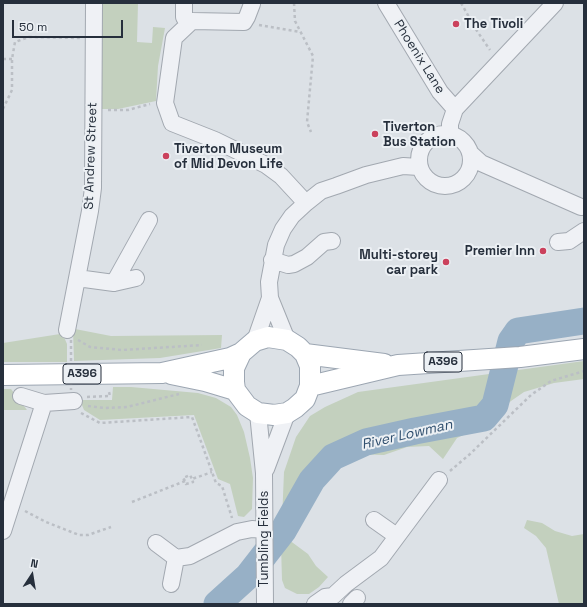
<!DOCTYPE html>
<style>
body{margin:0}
#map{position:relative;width:587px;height:607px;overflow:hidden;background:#dce1e6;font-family:"Space Grotesk",sans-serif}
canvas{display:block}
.frame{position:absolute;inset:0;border:4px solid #262f3c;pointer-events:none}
.north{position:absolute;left:12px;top:555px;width:40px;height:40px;-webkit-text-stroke:3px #ecf0f4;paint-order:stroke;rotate:12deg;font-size:11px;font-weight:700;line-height:16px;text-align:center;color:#262f3c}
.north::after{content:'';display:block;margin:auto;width:14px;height:18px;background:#262f3c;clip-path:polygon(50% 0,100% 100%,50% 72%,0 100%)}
.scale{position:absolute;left:12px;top:20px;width:111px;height:18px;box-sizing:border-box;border:2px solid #262f3c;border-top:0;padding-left:5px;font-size:12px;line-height:14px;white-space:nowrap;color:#262f3c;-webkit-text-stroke:3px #ecf0f4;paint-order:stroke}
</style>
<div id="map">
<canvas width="587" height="607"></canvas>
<div class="frame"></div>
<div class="north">N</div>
<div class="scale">50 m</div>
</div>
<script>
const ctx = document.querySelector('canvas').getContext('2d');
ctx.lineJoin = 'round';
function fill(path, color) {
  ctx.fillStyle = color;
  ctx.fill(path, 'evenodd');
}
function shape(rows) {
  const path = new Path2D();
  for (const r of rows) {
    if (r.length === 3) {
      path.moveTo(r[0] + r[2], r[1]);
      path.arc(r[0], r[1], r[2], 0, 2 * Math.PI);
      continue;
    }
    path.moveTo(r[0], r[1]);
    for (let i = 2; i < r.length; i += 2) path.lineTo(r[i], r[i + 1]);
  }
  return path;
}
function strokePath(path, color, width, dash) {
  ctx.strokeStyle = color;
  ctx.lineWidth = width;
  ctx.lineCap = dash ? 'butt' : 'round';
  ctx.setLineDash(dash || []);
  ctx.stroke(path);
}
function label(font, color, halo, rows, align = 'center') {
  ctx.font = font + ' "Space Grotesk",sans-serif';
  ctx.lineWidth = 4;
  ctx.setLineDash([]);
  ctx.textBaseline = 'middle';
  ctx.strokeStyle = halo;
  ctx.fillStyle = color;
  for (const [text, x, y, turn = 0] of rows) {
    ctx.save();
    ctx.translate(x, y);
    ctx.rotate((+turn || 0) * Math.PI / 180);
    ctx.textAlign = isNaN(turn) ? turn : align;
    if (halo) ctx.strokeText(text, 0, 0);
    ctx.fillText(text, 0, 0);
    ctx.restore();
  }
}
fill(shape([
 [99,3,138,3,137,42,152,43,153,27,165,28,158,66,156,101,118,109,98,109],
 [75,329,111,336,222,335,221,348,160,358,74,361,73,331],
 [60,334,64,337,67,344,67,362,3,362,3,343],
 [584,361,584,379,554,383,524,392,511,401,481,427,457,438,443,459,429,446,407,447,384,455,351,454,330,473,320,479,311,488,308,499,299,511,285,537,308,554,316,566,328,577,319,587,309,594,297,594,285,588,282,580,281,545,284,472,296,437,310,416,325,407,358,392],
 [113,387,131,387,198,393,216,398,231,407,237,415,244,432,250,458,253,478,252,509,244,517,238,516,230,484,218,479,194,415,100,420,84,410,80,400,112,400],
 [3,389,11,389,27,410,3,410],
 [527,520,542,523,555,531,572,536,584,534,584,604,559,604,546,548,536,536,524,528]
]), '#c3d0be');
strokePath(shape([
 [217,604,248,576,283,531,312,480,333,457,366,442,415,431,484,418,495,405,511,341,518,331,584,321]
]), '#97b0c6', 27);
const minor = shape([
 [184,3,184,17,188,24],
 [386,3,440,92,455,109],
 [252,4,247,17,244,22,192,21,174,38,165,103,172,123,215,140,266,165,281,176,306,203],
 [445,160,26],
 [450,135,450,124,455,109,555,3],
 [470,153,481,163,581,207],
 [558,242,569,241,584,231],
 [272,260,288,265,294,264,307,257,324,242,332,241],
 [77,278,114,283,136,278],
 [114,283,149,220],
 [270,298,287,340],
 [67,330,90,211,93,188,94,3],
 [255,341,270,298,269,282,276,245,283,229,292,216,306,203,321,191,336,186,366,175,403,166,419,167],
 [21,396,44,403],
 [258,413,264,473,265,604],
 [266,469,287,413],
 [374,520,391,532],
 [3,531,44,403,74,401],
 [156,543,176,558,190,556,237,532,252,529,264,530],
 [171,584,176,558],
 [315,604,325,597,333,596,346,584,381,558,439,480],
 [351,604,357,598]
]);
const major = shape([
 [305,354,384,364],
 [171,374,205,381,235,390],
 [3,375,162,373,230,358,241,353,255,341,268,337,287,340,298,347,305,354,310,366,310,386,305,399,295,408,287,413,274,415,258,413,247,406,235,390,234,382,234,368,241,353],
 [310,386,398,365,520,357,584,349]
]);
strokePath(minor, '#a2a8b0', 18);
strokePath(major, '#9ca6b2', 22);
strokePath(shape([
 [294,3,295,21,313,56,307,122,311,132],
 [461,3,477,31,490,50],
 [259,25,300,32],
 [3,59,12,59],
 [3,109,12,90,12,59,15,42,29,37,80,38],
 [108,110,128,110,150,104],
 [78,340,90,347,122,350,202,345],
 [87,397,110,396,109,392],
 [88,406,104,408,127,407,179,394],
 [81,413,100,423,192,417,216,483,222,486,232,518],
 [450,471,470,454,531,395,551,381,584,371],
 [185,481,183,478,190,475,192,479],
 [132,502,185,481,186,484,193,482,192,479,212,472],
 [25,511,46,522,79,535,88,535,111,527]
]), '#bbbfc5', 2.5, [3, 3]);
strokePath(minor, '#eff1f5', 16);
strokePath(major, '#fff', 20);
strokePath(shape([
 [71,340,71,390]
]), '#bbbfc5', 2.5, [3, 3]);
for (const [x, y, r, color] of [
 [456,24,4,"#cb415c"],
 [375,134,4,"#cb415c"],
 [166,156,4,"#cb415c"],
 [543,251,4,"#cb415c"],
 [446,262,4,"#cb415c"]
]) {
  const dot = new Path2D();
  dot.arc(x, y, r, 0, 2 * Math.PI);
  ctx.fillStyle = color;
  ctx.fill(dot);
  strokePath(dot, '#ecf0f4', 1.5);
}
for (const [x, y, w] of [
 [443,362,38],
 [82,374,38]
]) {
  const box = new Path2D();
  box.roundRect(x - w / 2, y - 10, w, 20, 3);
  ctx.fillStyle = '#ecf0f4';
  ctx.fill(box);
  strokePath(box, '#262f3c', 1);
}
label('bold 12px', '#262f3c', null, [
 ["A396",443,362],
 ["A396",82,374]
]);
label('bold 13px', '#262f3c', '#ecf0f4', [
 ["The Tivoli",464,24],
 ["Tiverton",383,127],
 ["Bus Station",383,142],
 ["Tiverton Museum",174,149],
 ["of Mid Devon Life",174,164],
 ["Premier Inn",535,251,"right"],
 ["Multi-storey",438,255,"right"],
 ["car park",438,270,"right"]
], 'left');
label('13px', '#262f3c', '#ecf0f4', [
 ["Phoenix Lane",419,57,58],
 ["St Andrew Street",91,156,-88],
 ["Tumbling Fields",264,539,-90]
]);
label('italic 14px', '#31506f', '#ecf0f4', [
 ["River Lowman",407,435,-13]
]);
</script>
